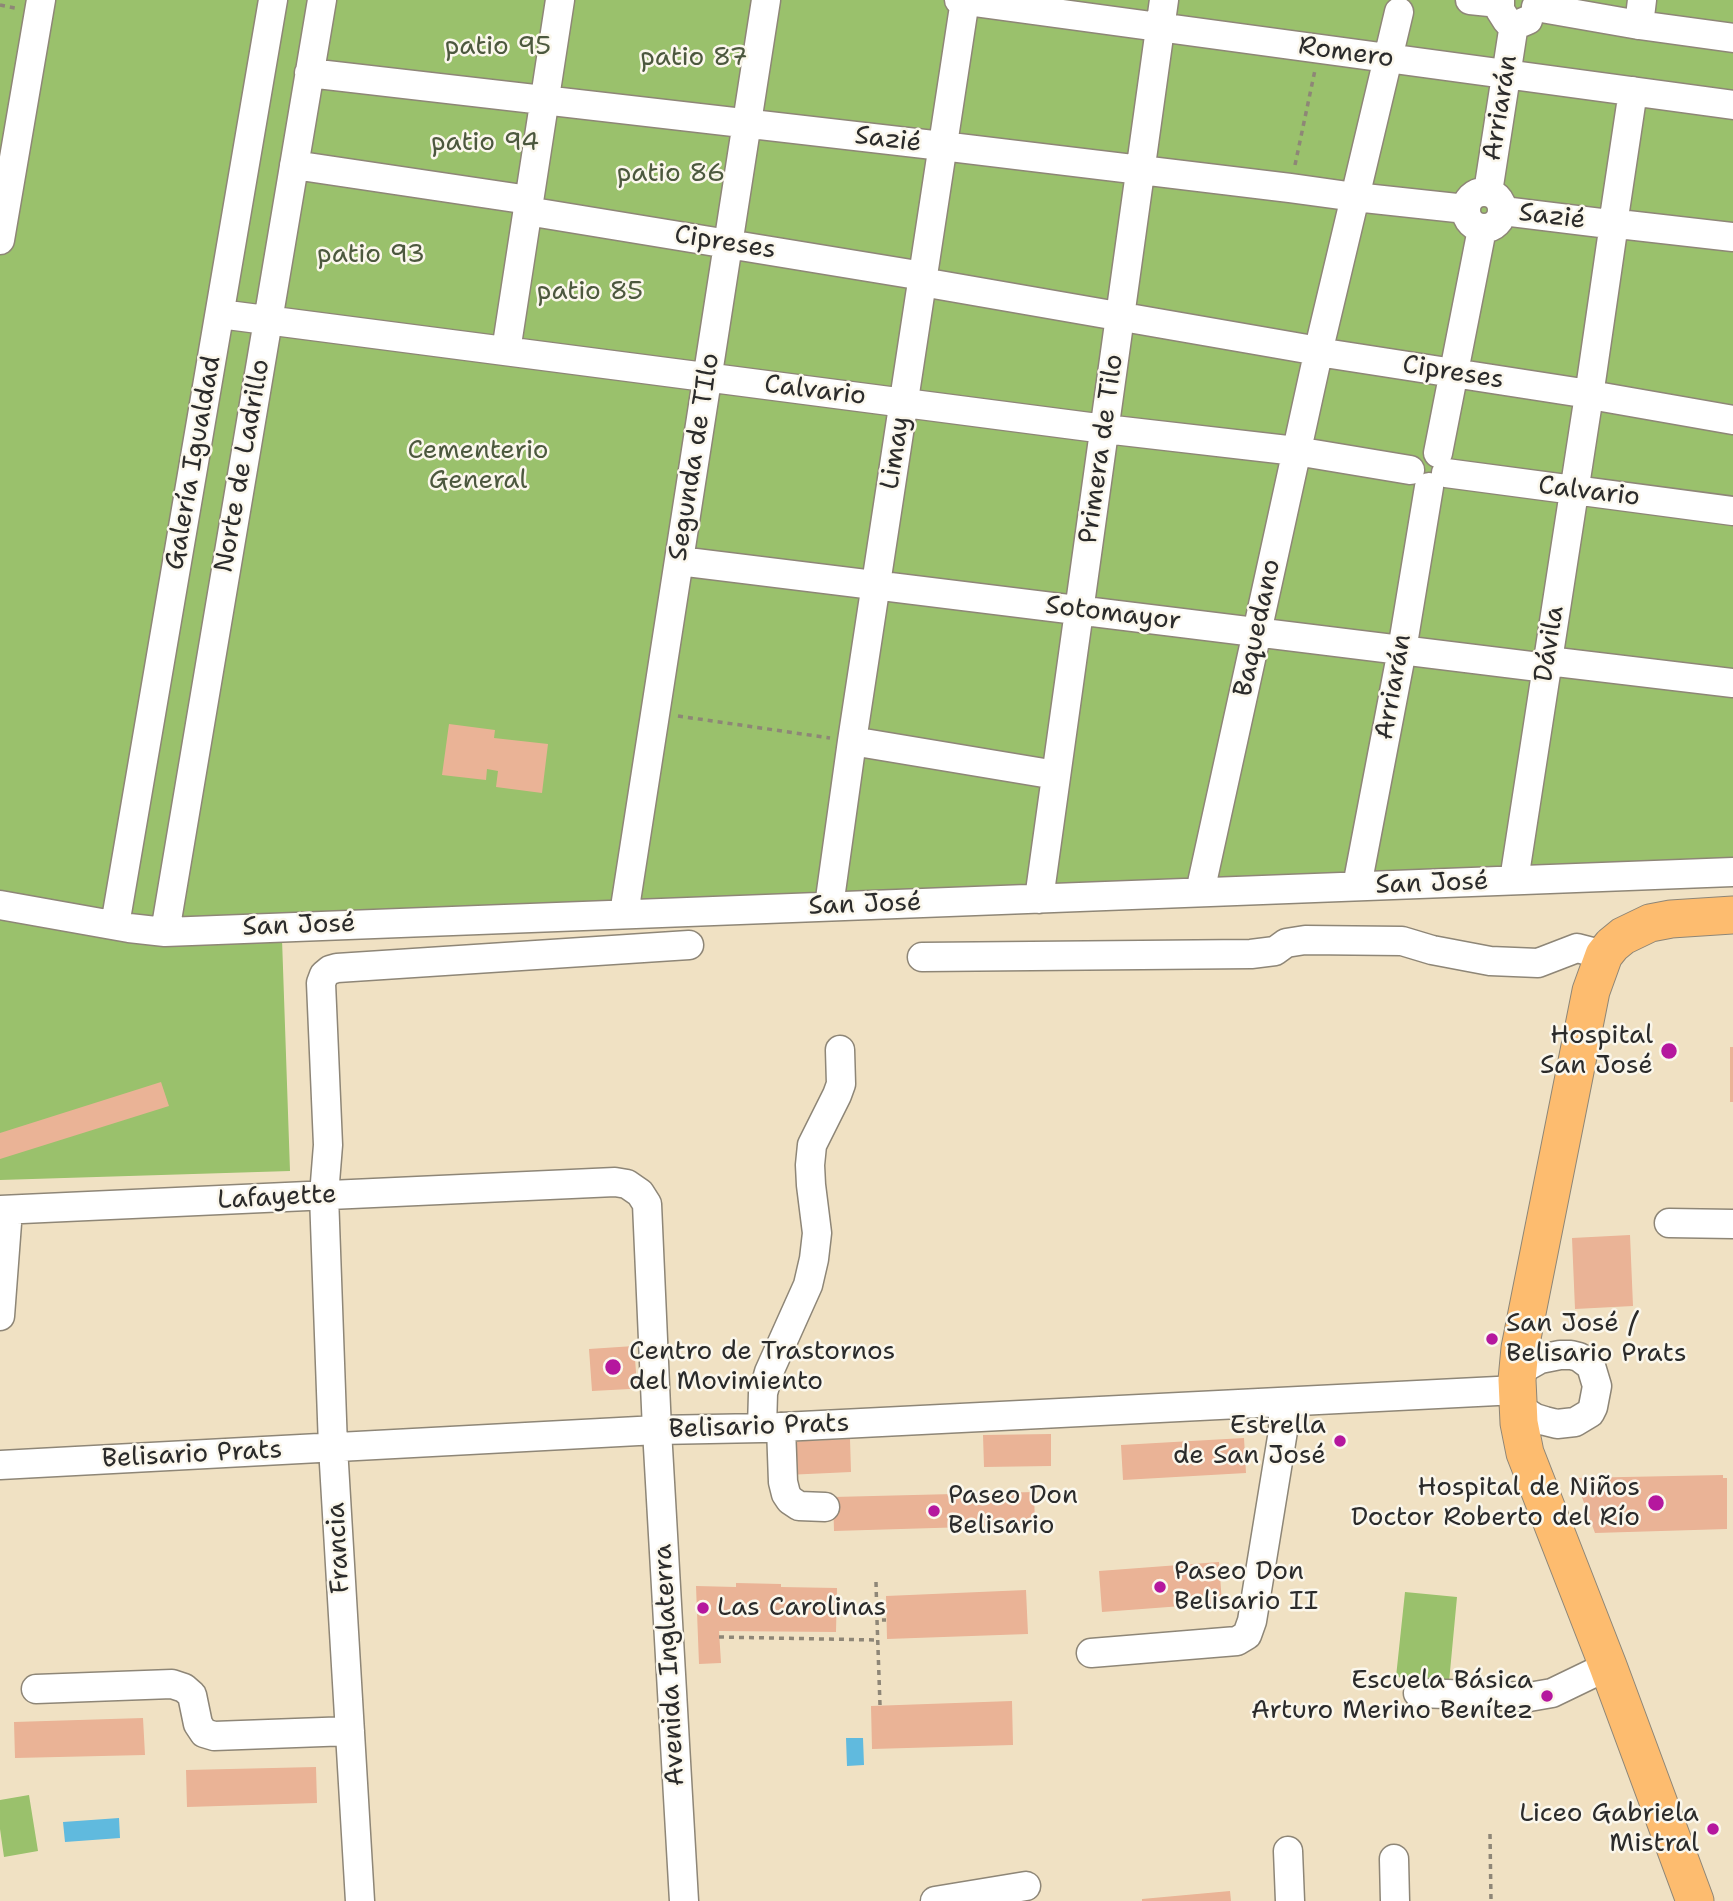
<!DOCTYPE html>
<meta charset="utf-8">
<style>
body{margin:0}
canvas{display:block;background:#f0e1c3}
</style>
<canvas width="1733" height="1901"></canvas>
<script>
const ctx = document.querySelector('canvas').getContext('2d');
ctx.lineJoin = 'round';
function fill(path, color) {
  ctx.fillStyle = color;
  ctx.fill(path, 'evenodd');
}
function shape(rows) {
  const path = new Path2D();
  for (const r of rows) {
    if (r.length === 3) {
      path.moveTo(r[0] + r[2], r[1]);
      path.arc(r[0], r[1], r[2], 0, 2 * Math.PI);
      continue;
    }
    path.moveTo(r[0], r[1]);
    for (let i = 2; i < r.length; i += 2) path.lineTo(r[i], r[i + 1]);
  }
  return path;
}
function strokePath(path, color, width, dash) {
  ctx.strokeStyle = color;
  ctx.lineWidth = width;
  ctx.lineCap = dash ? 'butt' : 'round';
  ctx.setLineDash(dash || []);
  ctx.stroke(path);
}
function label(font, color, halo, rows, align = 'center') {
  ctx.font = font + ' "Shantell Sans",sans-serif';
  ctx.lineWidth = 5;
  ctx.setLineDash([]);
  ctx.textBaseline = 'middle';
  ctx.strokeStyle = halo;
  ctx.fillStyle = color;
  for (const [text, x, y, turn = 0] of rows) {
    ctx.save();
    ctx.translate(x, y);
    ctx.rotate((+turn || 0) * Math.PI / 180);
    ctx.textAlign = isNaN(turn) ? turn : align;
    if (halo) ctx.strokeText(text, 0, 0);
    ctx.fillText(text, 0, 0);
    ctx.restore();
  }
}
fill(shape([
 [0,0,1733,0,1733,885,1578,892,282,939,290,1171,0,1180],
 [1405,1592,1457,1597,1449,1682,1396,1677],
 [29,1795,38,1851,4,1857,0,1829,0,1800]
]), '#9ac16c');
fill(shape([
 [846,1738,863,1738,864,1765,847,1766],
 [119,1818,120,1838,65,1842,63,1822]
]), '#60bade');
fill(shape([
 [449,724,495,730,494,738,548,744,542,793,496,787,498,771,487,769,486,780,442,775],
 [1730,1047,1733,1047,1733,1102,1730,1102],
 [161,1082,169,1106,0,1159,0,1133],
 [1630,1235,1633,1306,1575,1309,1572,1238],
 [634,1346,637,1385,630,1389,592,1391,589,1349],
 [1051,1434,1051,1466,984,1467,983,1435],
 [1244,1438,1246,1473,1123,1480,1121,1445],
 [850,1439,851,1472,786,1475,784,1442],
 [1723,1475,1723,1478,1727,1478,1727,1529,1595,1533,1575,1478],
 [1034,1492,1035,1525,834,1531,833,1497],
 [1219,1562,1222,1603,1102,1612,1099,1571],
 [736,1583,781,1584,781,1587,837,1588,836,1632,719,1631,721,1663,699,1664,696,1586,736,1587],
 [1026,1590,1028,1634,887,1639,886,1596],
 [1012,1701,1013,1745,872,1749,871,1706],
 [143,1718,145,1755,15,1758,14,1722],
 [316,1767,317,1803,187,1807,186,1770],
 [1230,1891,1231,1901,1142,1901,1142,1899]
]), '#eab396');
const minor = shape([
 [959,0,1733,105],
 [1470,0,1499,3],
 [1500,0,1500,10,1507,21,1514,24,1521,23,1528,20],
 [1536,7,1639,25,1733,38],
 [1639,25,1642,0],
 [309,73,942,146,1290,188,1355,197,1466,209],
 [294,165,529,200],
 [1484,210,18],
 [1488,192,1514,24],
 [527,211,923,276],
 [1503,211,1601,223],
 [1615,211,1633,91],
 [1627,225,1733,237],
 [0,240,41,0],
 [922,282,1307,349],
 [220,314,1105,429,1296,451,1410,470],
 [1321,340,1399,12],
 [506,351,560,0],
 [1331,354,1576,392],
 [1591,382,1612,237],
 [1602,397,1733,420],
 [1438,453,1482,229],
 [1446,473,1733,511],
 [679,561,1547,668],
 [1548,661,1733,683],
 [852,741,1056,775],
 [1514,880,1587,408],
 [1357,886,1402,650,1429,487],
 [1200,892,1316,363],
 [1039,899,1164,0],
 [0,905,129,928,165,932,1733,872],
 [829,906,852,741,965,0],
 [624,914,766,0],
 [115,925,273,0],
 [165,932,322,0],
 [922,957,1251,954,1275,951,1286,943,1305,940,1402,941,1432,950,1490,961,1538,963,1577,948,1604,955],
 [0,1210,615,1182,627,1184,640,1193,647,1204,657,1430,684,1901],
 [1669,1223,1733,1224],
 [0,1316,8,1210],
 [1517,1372,1540,1359,1560,1355,1571,1355,1579,1357,1591,1366,1597,1386,1593,1407,1590,1413,1575,1422,1557,1424,1545,1421,1535,1418,1518,1407],
 [781,1427,783,1482,786,1494,790,1500,799,1506,825,1507],
 [762,1428,763,1393,769,1372,808,1285,814,1259,817,1233,811,1185,810,1165,812,1145,837,1095,841,1084,840,1050],
 [0,1465,657,1430,762,1428,1517,1390],
 [1091,1653,1237,1641,1247,1635,1252,1621,1283,1431,1283,1402],
 [36,1689,172,1684,184,1688,192,1695,198,1724,204,1733,214,1736,350,1731],
 [1418,1693,1529,1697,1552,1693,1608,1666],
 [1288,1851,1290,1901],
 [1394,1859,1395,1901],
 [360,1901,333,1447,324,1195,328,1145,321,983,324,975,330,970,337,968,689,945],
 [935,1901,1026,1886]
]);
const major = shape([
 [1695,1901,1608,1666,1525,1453,1519,1423,1517,1380,1520,1348,1591,991,1604,955,1612,945,1623,936,1650,923,1671,919,1733,915]
]);
strokePath(minor, '#8e8677', 31);
strokePath(major, '#8e8677', 39);
strokePath(shape([
 [0,5,15,8],
 [1295,165,1315,70],
 [678,716,830,738],
 [876,1582,877,1620],
 [719,1637,878,1640],
 [880,1705,877,1620,886,1620],
 [1490,1834,1491,1901]
]), '#8e8677', 3.5, [5, 5]);
strokePath(minor, '#fff', 28);
strokePath(major, '#fdbc6f', 37);
for (const [x, y, r, color] of [
 [1669,1051,9,"#b5179e"],
 [1492,1339,7,"#b5179e"],
 [613,1367,9,"#b5179e"],
 [1340,1441,7,"#b5179e"],
 [1656,1503,9,"#b5179e"],
 [934,1511,7,"#b5179e"],
 [1160,1587,7,"#b5179e"],
 [703,1608,7,"#b5179e"],
 [1547,1696,7,"#b5179e"],
 [1713,1829,7,"#b5179e"]
]) {
  const dot = new Path2D();
  dot.arc(x, y, r, 0, 2 * Math.PI);
  ctx.fillStyle = color;
  ctx.fill(dot);
  strokePath(dot, '#fbf7ec', 2.5);
}
label('26px', '#4c583e', '#fbf7ec', [
 ["patio 95",498,47],
 ["patio 87",694,58],
 ["patio 94",485,143],
 ["patio 86",671,174],
 ["patio 93",371,255],
 ["patio 85",590,292],
 ["Cementerio",478,451],
 ["General",478,481]
]);
label('26px', '#2b2b2b', '#fbf7ec', [
 ["Romero",1346,53,8],
 ["Arriarán",1501,108,-81],
 ["Sazié",888,140,7],
 ["Sazié",1552,217,7],
 ["Cipreses",725,243,9],
 ["Cipreses",1453,373,9],
 ["Calvario",815,391,7],
 ["Primera de Tilo",1102,449,-82],
 ["Limay",896,453,-81],
 ["Segunda de TIlo",695,457,-81],
 ["Galería Igualdad",194,463,-80],
 ["Norte de Ladrillo",243,466,-80],
 ["Calvario",1589,492,7],
 ["Sotomayor",1113,614,7],
 ["Baquedano",1258,628,-78],
 ["Dávila",1550,644,-81],
 ["Arriarán",1394,687,-80],
 ["San José",1432,884,-2],
 ["San José",865,905,-2],
 ["San José",299,926,-2],
 ["Lafayette",277,1198,-3],
 ["Belisario Prats",759,1427,-2],
 ["Belisario Prats",192,1455,-3],
 ["Francia",339,1548,-93],
 ["Avenida Inglaterra",670,1665,-93]
]);
label('26px', '#2b2b2b', '#fbf7ec', [
 ["Hospital",1653,1036],
 ["San José",1653,1066],
 ["San José /",1506,1324,"left"],
 ["Belisario Prats",1506,1354,"left"],
 ["Centro de Trastornos",629,1352,"left"],
 ["del Movimiento",629,1382,"left"],
 ["Estrella",1326,1426],
 ["de San José",1326,1456],
 ["Hospital de Niños",1640,1488],
 ["Doctor Roberto del Río",1640,1518],
 ["Paseo Don",948,1496,"left"],
 ["Belisario",948,1526,"left"],
 ["Paseo Don",1174,1572,"left"],
 ["Belisario II",1174,1602,"left"],
 ["Las Carolinas",717,1608,"left"],
 ["Escuela Básica",1533,1681],
 ["Arturo Merino Benítez",1533,1711],
 ["Liceo Gabriela",1699,1814],
 ["Mistral",1699,1844]
], 'right');
</script>
